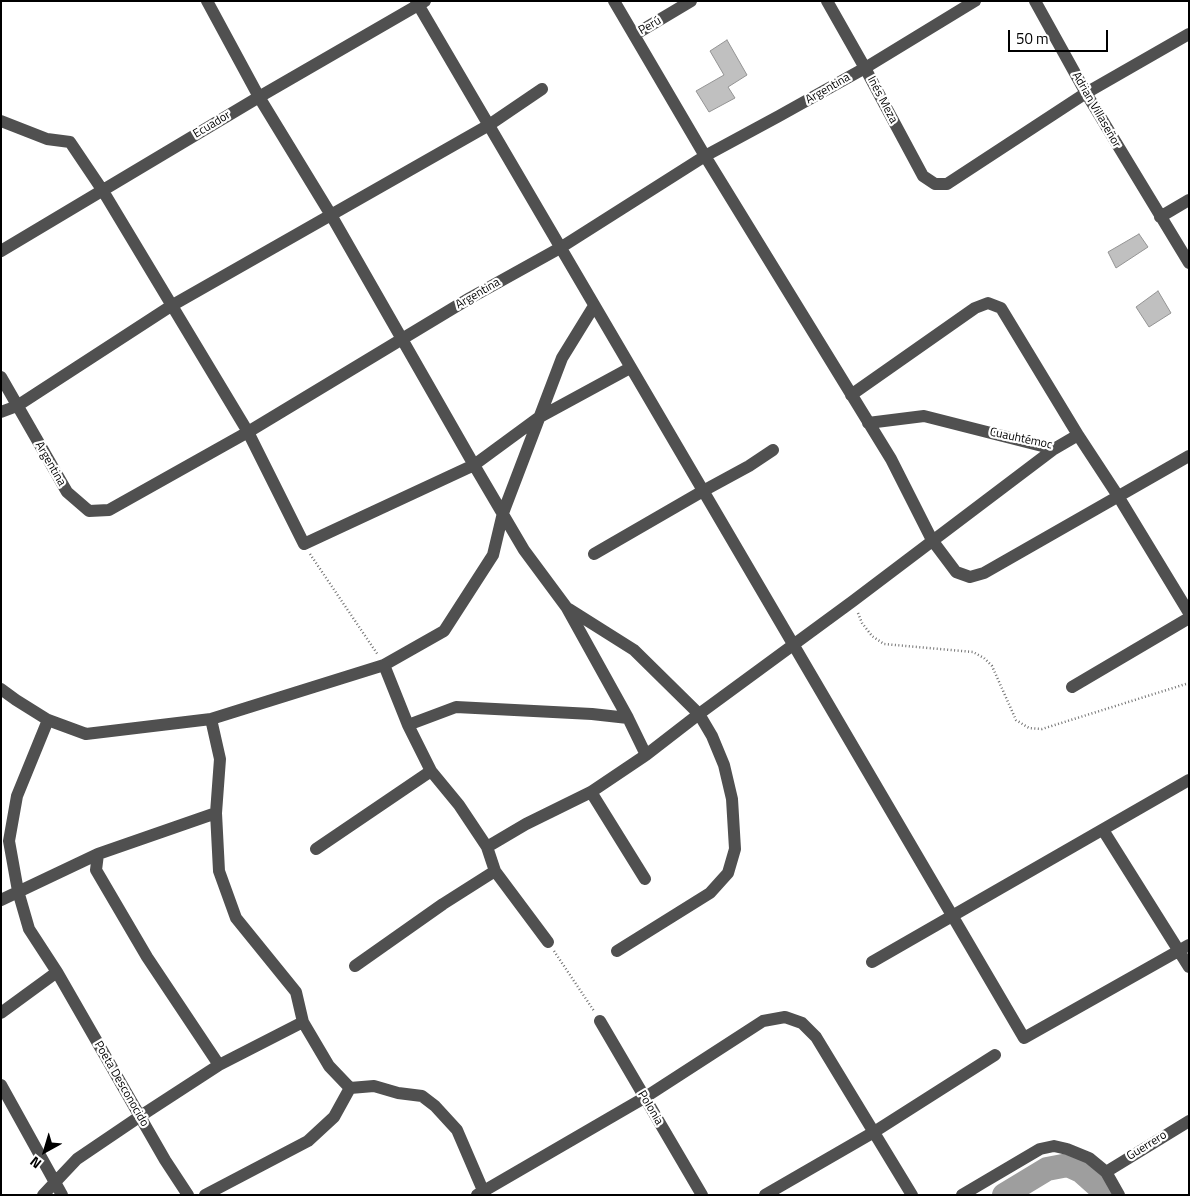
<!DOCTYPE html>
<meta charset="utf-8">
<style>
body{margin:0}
#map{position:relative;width:1190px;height:1196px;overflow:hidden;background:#fff;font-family:"Titillium Web",sans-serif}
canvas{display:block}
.frame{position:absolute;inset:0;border:2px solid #000;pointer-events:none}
.north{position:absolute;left:20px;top:1126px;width:50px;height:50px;-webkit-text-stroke:4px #fff;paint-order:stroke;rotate:219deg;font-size:14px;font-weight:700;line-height:20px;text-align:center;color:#000}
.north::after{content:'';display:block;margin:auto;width:18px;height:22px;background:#000;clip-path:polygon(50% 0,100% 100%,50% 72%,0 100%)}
.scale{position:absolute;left:1008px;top:30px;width:100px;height:22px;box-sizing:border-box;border:2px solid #000;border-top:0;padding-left:6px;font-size:15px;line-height:18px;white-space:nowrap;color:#000;-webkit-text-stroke:4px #fff;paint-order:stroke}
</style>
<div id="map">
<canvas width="1190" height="1196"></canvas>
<div class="frame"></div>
<div class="north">N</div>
<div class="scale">50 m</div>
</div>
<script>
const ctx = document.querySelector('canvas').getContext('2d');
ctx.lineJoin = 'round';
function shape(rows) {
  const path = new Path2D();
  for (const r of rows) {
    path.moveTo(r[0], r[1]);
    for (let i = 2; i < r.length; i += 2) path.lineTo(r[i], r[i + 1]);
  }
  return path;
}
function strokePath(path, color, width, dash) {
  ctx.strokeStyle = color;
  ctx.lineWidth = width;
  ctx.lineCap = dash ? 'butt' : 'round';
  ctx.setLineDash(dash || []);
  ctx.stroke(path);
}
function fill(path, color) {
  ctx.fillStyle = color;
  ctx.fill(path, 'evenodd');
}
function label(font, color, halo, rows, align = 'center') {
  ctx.font = font + ' "Titillium Web",sans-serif';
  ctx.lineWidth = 4.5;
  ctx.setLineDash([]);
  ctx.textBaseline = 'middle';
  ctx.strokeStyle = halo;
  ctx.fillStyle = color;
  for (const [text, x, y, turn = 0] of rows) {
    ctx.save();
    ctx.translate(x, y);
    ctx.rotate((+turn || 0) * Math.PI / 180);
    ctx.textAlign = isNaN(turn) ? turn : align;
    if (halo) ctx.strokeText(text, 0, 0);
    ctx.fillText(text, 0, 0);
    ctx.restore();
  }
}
strokePath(shape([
 [1004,1195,1047,1169,1068,1165,1081,1171,1100,1188,1104,1195]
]), '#9e9e9e', 24);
const building = shape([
 [727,40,747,75,728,87,735,98,709,112,696,91,724,75,710,51,727,40],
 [1139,234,1148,247,1116,268,1108,252,1139,234],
 [1158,291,1171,313,1149,327,1136,307,1158,291]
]);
fill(building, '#c0c0c0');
strokePath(building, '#949494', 1);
strokePath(shape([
 [310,554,378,655],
 [858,613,862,623,872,636,884,644,973,652,984,658,992,666,1016,720,1029,728,1042,729,1189,683],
 [554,951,594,1011]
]), '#727272', 2.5, [1, 2.5]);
strokePath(shape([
 [207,1,259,97,331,215,474,465,524,550,567,608,628,718],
 [416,1,1024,1038,1189,945],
 [614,1,705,156,891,459,932,540,956,572,970,577,984,573,1189,456],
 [827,1,865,68,923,176,935,184,947,184,1086,93,1189,34],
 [1035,1,1086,93,1189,263],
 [634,35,691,1],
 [1,121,47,139,70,142,103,191,248,432,304,544,474,465,538,418,630,368],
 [1160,217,1189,200],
 [1,251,259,97,425,1],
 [1,377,67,492,89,511,109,510,248,432,470,298,560,248,705,156,779,116,865,68,975,1],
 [851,395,975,308,988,303,1001,308,1078,435],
 [1,412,17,406,171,306,489,125,542,89],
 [868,423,924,416,1054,449,1078,435,1118,496,1189,613],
 [594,554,703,491,749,466,773,450],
 [569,609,634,650,699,714,712,736,724,765,732,799,735,849,728,873,710,893,617,951],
 [384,665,408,725,431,771,459,805,487,847,495,871,548,942],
 [1072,687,1189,618],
 [1,689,16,700,48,720,86,734,211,719,384,665,444,631,493,555,503,513,562,358,594,306],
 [211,719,220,759,216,813,219,871,236,918,296,992,303,1022,329,1066,350,1088,374,1086,398,1093,422,1096,435,1106,457,1130,485,1195],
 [48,720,17,796,9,841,18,891,29,929,57,972,165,1160,188,1195],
 [408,725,456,707,592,714,628,718,646,755],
 [591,792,645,879],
 [1103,830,1189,967],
 [487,847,526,824,591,792,646,755,699,714,853,601,1054,449],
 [316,849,431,771],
 [98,854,96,870,147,957,219,1065],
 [1,900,98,854,216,813],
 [872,962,1189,780],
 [355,966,443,904,495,871],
 [1,1013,57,972],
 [600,1021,702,1195],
 [1,1085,62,1195],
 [1106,1172,1189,1121],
 [43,1195,77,1159,139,1117,219,1065,303,1022],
 [205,1195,308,1141,334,1117,350,1088],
 [477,1195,644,1098,763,1021,785,1017,802,1023,816,1037,912,1195],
 [765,1195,874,1132,995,1055],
 [962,1195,1040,1149,1054,1146,1067,1149,1089,1158,1106,1172,1119,1195]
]), '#505050', 12);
label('12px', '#000', '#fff', [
 ["Perú",650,26,-30],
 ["Argentina",828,89,-30],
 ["Inés Meza",882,100,62],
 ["Adrian Villaseñor",1096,110,60],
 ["Ecuador",212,125,-31],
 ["Argentina",478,294,-30],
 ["Cuauhtémoc",1021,439,12],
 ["Argentina",50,464,60],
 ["Poeta Desconocido",121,1084,60],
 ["Polonia",650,1108,59],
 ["Guerrero",1147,1146,-32]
]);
</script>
